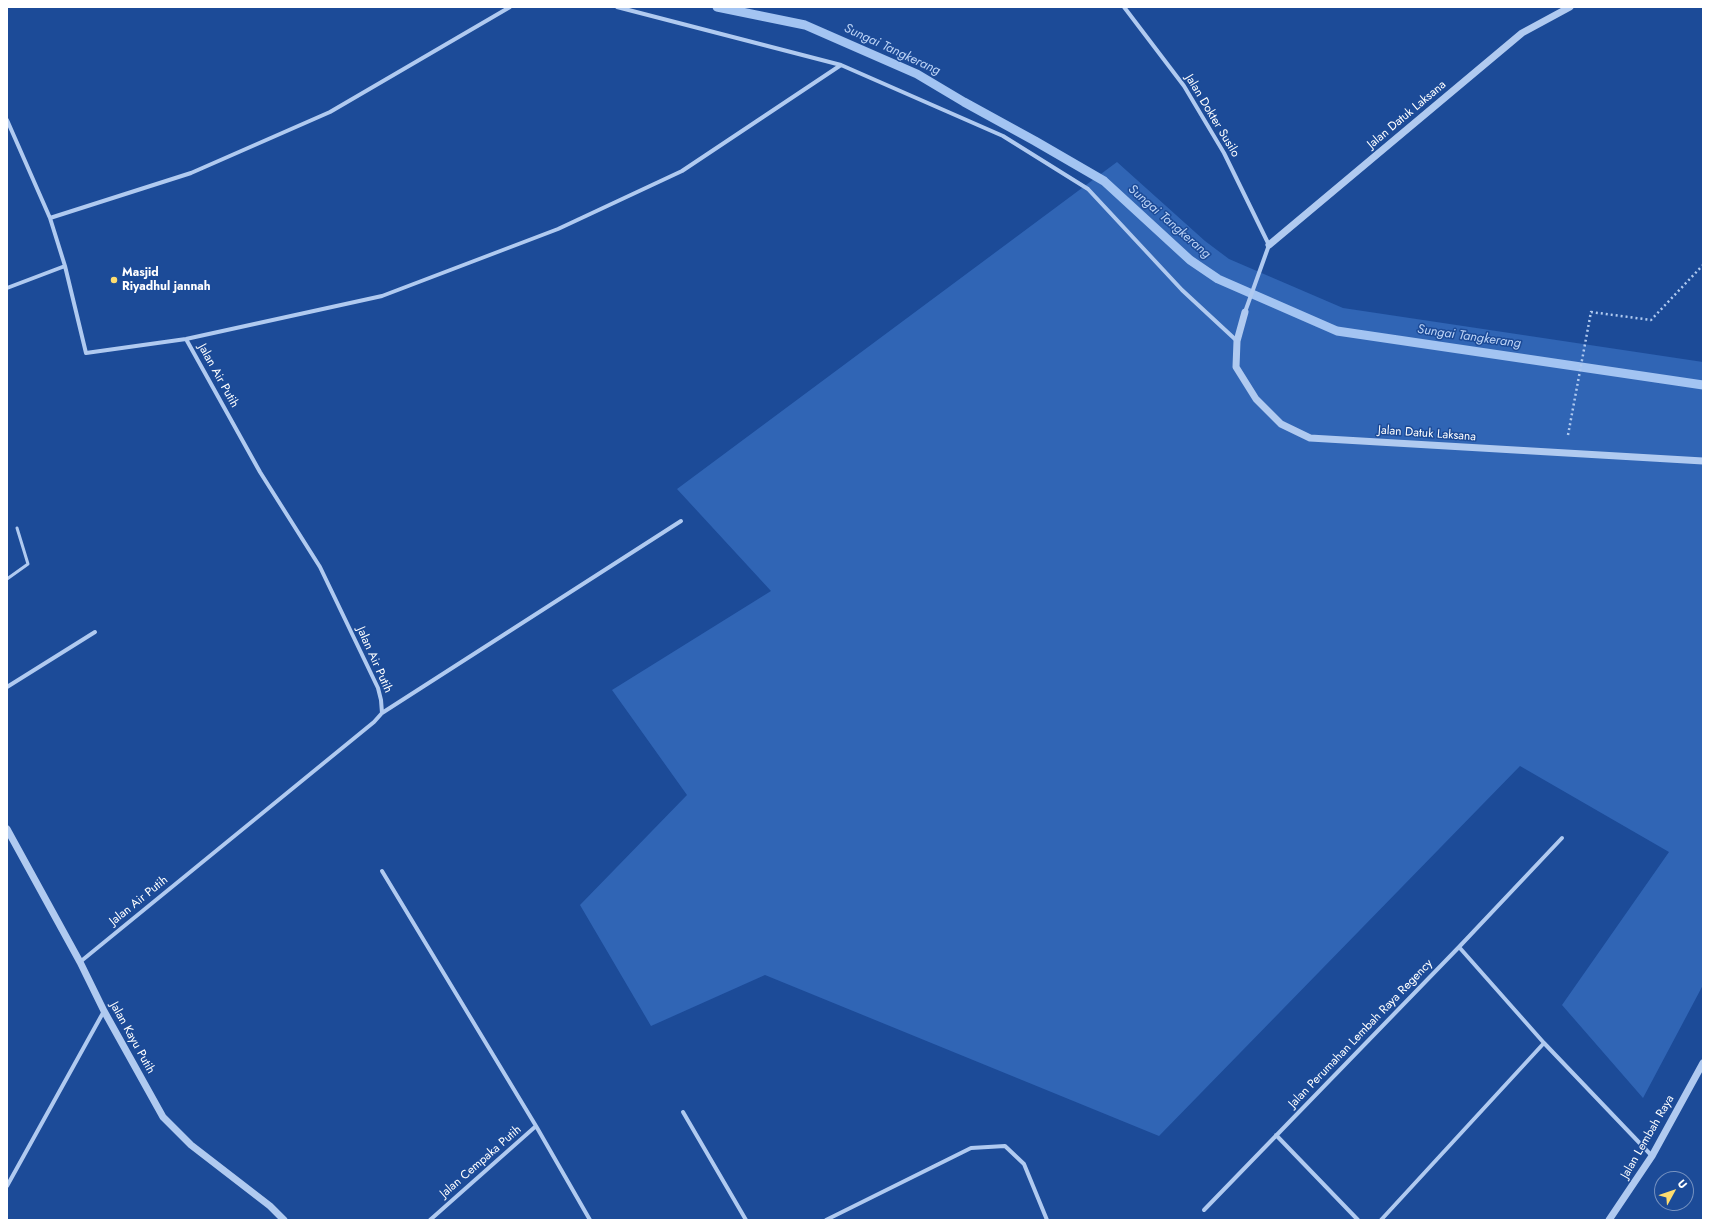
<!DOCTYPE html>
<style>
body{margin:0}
#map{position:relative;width:1710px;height:1227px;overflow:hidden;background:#1c4b98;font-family:Jost,sans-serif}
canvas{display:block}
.frame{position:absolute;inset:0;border:8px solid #fff;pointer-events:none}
.north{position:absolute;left:1654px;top:1171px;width:40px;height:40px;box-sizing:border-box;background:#1c4b98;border:1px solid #7793c1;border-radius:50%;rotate:50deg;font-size:11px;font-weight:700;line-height:16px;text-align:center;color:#fff}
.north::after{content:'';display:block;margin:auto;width:14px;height:18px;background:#ffdd6f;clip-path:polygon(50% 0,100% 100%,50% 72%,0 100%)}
</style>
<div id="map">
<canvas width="1710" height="1227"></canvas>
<div class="frame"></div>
<div class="north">U</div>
</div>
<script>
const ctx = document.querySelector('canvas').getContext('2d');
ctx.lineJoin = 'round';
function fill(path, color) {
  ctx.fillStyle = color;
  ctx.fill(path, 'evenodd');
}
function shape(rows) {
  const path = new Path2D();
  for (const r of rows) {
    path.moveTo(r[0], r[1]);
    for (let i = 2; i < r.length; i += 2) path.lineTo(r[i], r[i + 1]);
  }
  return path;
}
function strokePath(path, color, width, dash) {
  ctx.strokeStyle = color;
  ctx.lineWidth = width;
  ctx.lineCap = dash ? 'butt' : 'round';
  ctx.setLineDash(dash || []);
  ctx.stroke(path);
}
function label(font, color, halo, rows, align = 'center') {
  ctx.font = font + ' Jost,sans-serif';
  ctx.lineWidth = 3;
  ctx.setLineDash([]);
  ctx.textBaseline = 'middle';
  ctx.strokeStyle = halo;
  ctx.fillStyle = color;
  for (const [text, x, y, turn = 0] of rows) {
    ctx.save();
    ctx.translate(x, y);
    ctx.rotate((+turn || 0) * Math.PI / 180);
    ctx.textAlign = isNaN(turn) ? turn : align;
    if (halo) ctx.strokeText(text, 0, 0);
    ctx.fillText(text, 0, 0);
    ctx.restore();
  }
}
fill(shape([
 [1117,162,1205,241,1229,259,1343,308,1703,362,1703,985,1643,1098,1562,1005,1669,852,1520,766,1159,1136,765,975,651,1026,580,905,687,795,612,690,771,591,677,489]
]), '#3065b5');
strokePath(shape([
 [717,7,805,25,917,74,964,102,1035,141,1104,181,1190,260,1218,279,1337,331,1703,385]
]), '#a3c4f2', 9);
strokePath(shape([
 [1568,435,1591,312,1651,320,1703,265]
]), '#b0caf0', 2.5, [2, 3]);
strokePath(shape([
 [7,579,28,564,17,528]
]), '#b0caf0', 3);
strokePath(shape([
 [617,7,841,65,1003,136,1088,189,1182,290,1237,341],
 [1124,7,1184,86,1224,153,1269,245,1245,312],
 [7,120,50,218,65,266,86,353,186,339,382,296,558,229,682,171,841,65],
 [50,218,191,173,330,112,510,7],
 [7,288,65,266],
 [7,687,95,632],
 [382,713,681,521],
 [382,871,536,1126],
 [1459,947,1544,1043,1652,1156],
 [80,962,374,722,382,713,381,700,378,688,320,567,260,472,186,339],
 [683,1112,746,1220],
 [1276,1135,1358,1220],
 [7,1186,104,1011],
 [1204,1210,1459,947,1562,838],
 [430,1220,536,1126,590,1220],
 [826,1220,971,1148,1005,1146,1024,1164,1047,1220],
 [1381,1220,1544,1043]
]), '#b0caf0', 4);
strokePath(shape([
 [1269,245,1522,33,1570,7],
 [1245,312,1237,341,1236,367,1256,399,1281,424,1310,438,1703,461],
 [7,829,80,962,104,1011,163,1117,191,1145,270,1206,284,1220],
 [1609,1220,1652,1156,1703,1063]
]), '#b0caf0', 7);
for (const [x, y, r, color] of [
 [114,280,4,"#ffdd6f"]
]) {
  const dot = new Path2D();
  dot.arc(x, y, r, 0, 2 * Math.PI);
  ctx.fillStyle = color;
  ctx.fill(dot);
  strokePath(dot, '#1c4b98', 1.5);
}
label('12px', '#fff', '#1c4b98', [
 ["Jalan Datuk Laksana",1407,115,-40],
 ["Jalan Dokter Susilo",1212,116,59],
 ["Jalan Air Putih",218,376,61],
 ["Jalan Datuk Laksana",1427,434,4],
 ["Jalan Air Putih",374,660,66],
 ["Jalan Air Putih",139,901,-39],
 ["Jalan Perumahan Lembah Raya Regency",1361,1034,-46],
 ["Jalan Kayu Putih",132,1038,61],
 ["Jalan Lembah Raya",1648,1137,-60],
 ["Jalan Cempaka Putih",481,1162,-41]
]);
label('bold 12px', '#fff', '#1c4b98', [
 ["Masjid",122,273],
 ["Riyadhul jannah",122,287]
], 'left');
label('italic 13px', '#bdd4f7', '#1c4b98', [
 ["Sungai Tangkerang",892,50,25],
 ["Sungai Tangkerang",1169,222,41],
 ["Sungai Tangkerang",1469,337,8]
]);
</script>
